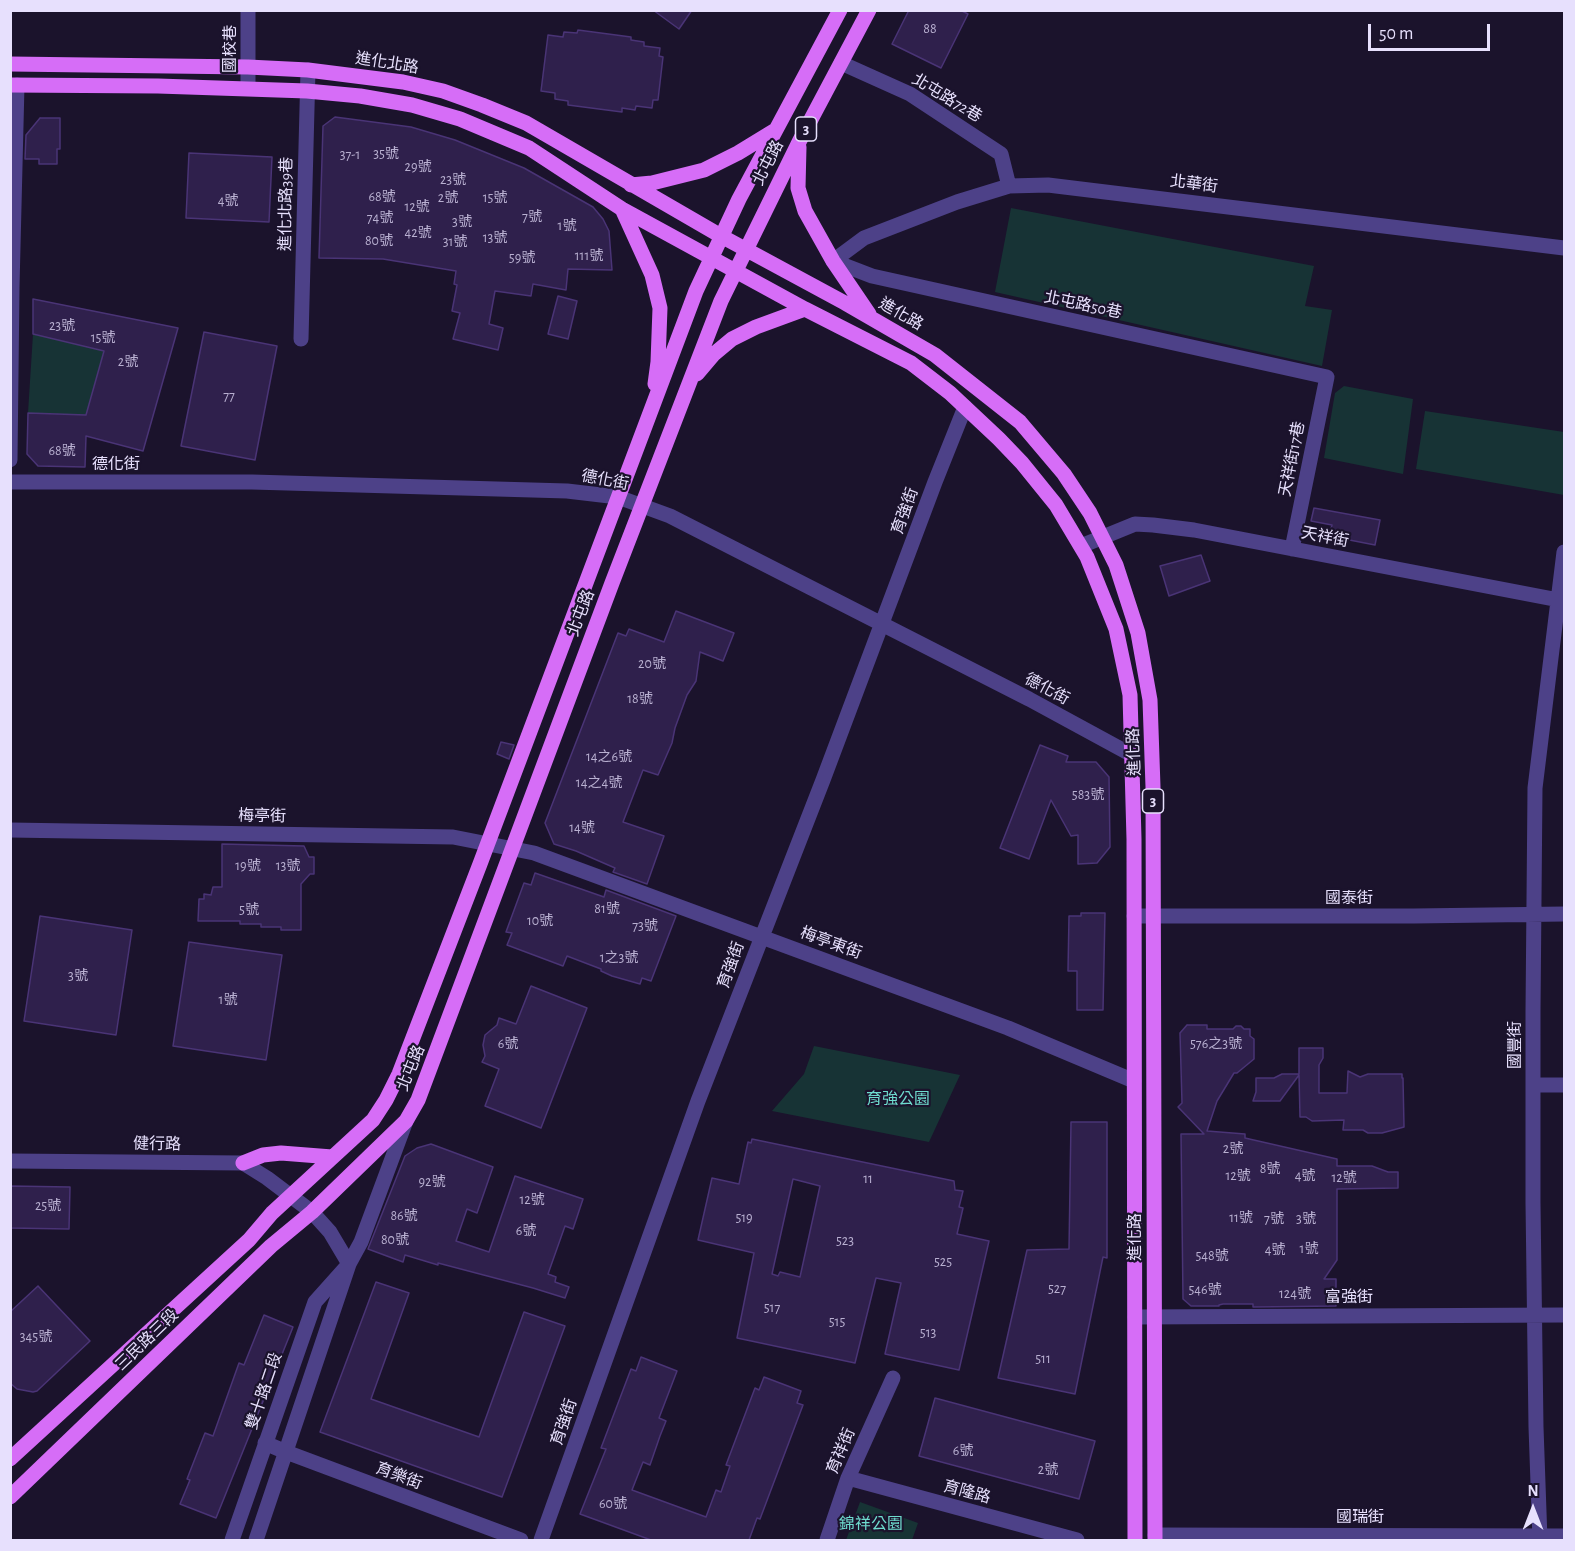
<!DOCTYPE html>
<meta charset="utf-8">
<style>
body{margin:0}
#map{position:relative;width:1575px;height:1551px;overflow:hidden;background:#1b132c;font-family:"Alegreya Sans",sans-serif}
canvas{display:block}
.frame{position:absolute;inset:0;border:12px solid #e7e0fd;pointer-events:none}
.north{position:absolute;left:1503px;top:1479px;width:60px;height:60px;-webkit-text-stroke:4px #1b132c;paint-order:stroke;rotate:0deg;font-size:16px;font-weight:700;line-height:24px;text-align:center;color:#e7e0fd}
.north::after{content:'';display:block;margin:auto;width:21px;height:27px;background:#e7e0fd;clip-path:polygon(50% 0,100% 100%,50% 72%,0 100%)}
.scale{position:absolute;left:1368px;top:24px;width:122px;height:27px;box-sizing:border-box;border:3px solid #e7e0fd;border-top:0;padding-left:8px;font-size:18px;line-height:21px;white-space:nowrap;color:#e7e0fd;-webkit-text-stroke:4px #1b132c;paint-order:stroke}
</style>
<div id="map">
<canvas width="1575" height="1551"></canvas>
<div class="frame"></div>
<div class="north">N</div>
<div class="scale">50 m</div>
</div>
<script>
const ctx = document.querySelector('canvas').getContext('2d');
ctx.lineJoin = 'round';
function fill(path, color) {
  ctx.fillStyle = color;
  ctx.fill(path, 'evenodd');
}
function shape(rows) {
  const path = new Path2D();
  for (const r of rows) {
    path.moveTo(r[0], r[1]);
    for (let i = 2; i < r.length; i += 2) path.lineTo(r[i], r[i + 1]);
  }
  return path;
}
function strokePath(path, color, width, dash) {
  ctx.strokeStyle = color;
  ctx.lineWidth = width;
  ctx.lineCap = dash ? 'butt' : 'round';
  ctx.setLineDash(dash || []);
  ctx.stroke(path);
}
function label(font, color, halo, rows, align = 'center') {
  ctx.font = font + ' "Alegreya Sans","Noto Sans TC",sans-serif';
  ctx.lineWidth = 4.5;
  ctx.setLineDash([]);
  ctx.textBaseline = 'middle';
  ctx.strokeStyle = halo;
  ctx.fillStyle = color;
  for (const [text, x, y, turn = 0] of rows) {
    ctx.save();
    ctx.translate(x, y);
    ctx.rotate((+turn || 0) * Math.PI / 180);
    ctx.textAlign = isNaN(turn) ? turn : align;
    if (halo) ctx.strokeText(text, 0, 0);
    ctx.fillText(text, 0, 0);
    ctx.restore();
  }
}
fill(shape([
 [1011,208,1314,266,1305,306,1332,310,1322,366,995,292],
 [33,334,104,351,86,415,28,413],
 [1344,386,1413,399,1403,474,1324,458,1335,393],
 [1425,411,1564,432,1564,495,1416,469],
 [814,1046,960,1075,929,1142,772,1111,804,1074],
 [860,1502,918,1523,912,1540,846,1540]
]), '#173335');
const building = shape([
 [653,10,692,10,679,29,653,10],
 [909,10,960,10,968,14,941,68,892,44,909,10],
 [578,30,631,37,631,40,644,42,644,46,660,48,659,56,663,57,658,100,653,100,652,108,636,106,635,110,622,108,622,112,568,105,568,101,555,99,555,93,541,91,548,35,563,37,564,32,577,33,578,30],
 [335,117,411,127,455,140,524,168,593,207,603,219,609,231,612,270,568,269,566,290,533,284,531,296,495,291,489,324,503,328,498,350,453,339,460,313,452,311,457,285,454,284,456,271,383,259,319,258,323,126,335,117],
 [40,118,60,118,60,149,57,149,57,164,39,164,39,159,25,159,26,135,40,118],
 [189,153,272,157,269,222,186,218,189,153],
 [558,296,577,301,568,339,548,334,558,296],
 [33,299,178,328,143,451,86,436,85,467,38,466,27,454,28,413,86,415,104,351,33,334,33,299],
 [204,332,277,346,255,460,181,446,204,332],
 [1314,508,1380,520,1375,545,1329,536,1332,525,1311,521,1314,508],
 [1201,555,1210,581,1169,596,1160,566,1201,555],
 [676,611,734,633,723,661,700,652,696,681,687,695,675,728,672,743,658,775,643,770,623,822,664,836,647,884,613,872,615,868,576,851,554,844,545,823,618,633,626,636,629,629,664,642,676,611],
 [501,742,514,745,509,759,497,754,501,742],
 [1040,745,1068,756,1066,762,1096,762,1109,777,1110,847,1097,863,1078,864,1078,835,1071,836,1051,800,1029,859,1000,848,1040,745],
 [222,844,304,846,309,857,314,857,314,874,310,874,301,884,301,930,281,930,281,927,261,927,261,924,240,924,240,921,198,921,199,899,204,899,204,894,211,895,213,887,222,887,222,844],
 [535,873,604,897,606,890,676,916,651,981,642,978,640,984,612,976,601,971,601,969,567,956,563,966,507,945,512,933,506,932,524,883,531,885,535,873],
 [1081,913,1105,913,1103,1010,1077,1010,1077,971,1068,971,1069,916,1081,916,1081,913],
 [40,916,132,930,116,1035,24,1021,40,916],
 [189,942,282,955,266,1060,173,1046,189,942],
 [531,986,587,1008,541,1128,485,1106,499,1069,482,1062,485,1056,483,1045,485,1035,497,1025,499,1018,516,1024,531,986],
 [1187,1025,1207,1025,1207,1029,1233,1029,1236,1026,1241,1026,1244,1029,1250,1029,1250,1036,1254,1039,1254,1059,1237,1073,1234,1073,1217,1101,1207,1131,1245,1134,1245,1138,1337,1159,1337,1166,1372,1166,1388,1172,1398,1172,1398,1188,1337,1189,1337,1260,1324,1279,1336,1279,1336,1306,1253,1307,1253,1304,1223,1304,1219,1305,1219,1306,1191,1306,1183,1299,1181,1134,1204,1134,1178,1107,1182,1103,1180,1033,1187,1025],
 [1299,1048,1323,1048,1323,1058,1319,1065,1319,1093,1347,1093,1348,1071,1360,1077,1368,1074,1402,1074,1402,1078,1403,1078,1404,1127,1382,1133,1368,1133,1363,1130,1343,1130,1344,1120,1312,1121,1306,1117,1300,1117,1299,1075,1280,1101,1253,1101,1256,1092,1256,1078,1274,1078,1282,1074,1299,1074,1299,1048],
 [1071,1122,1107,1122,1107,1258,1103,1257,1075,1394,998,1378,1027,1250,1069,1249,1071,1122],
 [752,1139,954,1181,955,1190,963,1191,959,1207,963,1208,957,1234,989,1241,959,1370,885,1354,901,1283,876,1278,855,1363,737,1338,754,1253,698,1240,712,1178,739,1184,748,1142,751,1143,752,1139],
 [793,1179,820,1186,800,1277,780,1272,778,1276,772,1274,793,1179],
 [431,1144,493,1167,477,1213,467,1209,456,1241,489,1252,515,1176,583,1199,573,1229,565,1226,548,1274,556,1277,555,1282,569,1287,565,1298,533,1288,438,1263,438,1265,405,1255,403,1262,368,1249,405,1156,417,1148,431,1144],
 [10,1186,70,1187,69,1229,10,1228,10,1186],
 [376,1282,409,1293,371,1399,479,1437,524,1312,565,1326,502,1497,320,1432,376,1282],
 [38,1286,90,1341,37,1391,33,1392,17,1389,10,1383,10,1312,38,1286],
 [264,1315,293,1327,216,1518,180,1504,190,1480,187,1479,205,1433,213,1436,239,1363,244,1365,264,1315],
 [641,1357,677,1371,659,1418,666,1421,660,1436,650,1465,643,1462,632,1490,706,1517,716,1490,721,1492,730,1466,726,1465,755,1388,759,1390,764,1377,801,1391,797,1403,803,1405,760,1519,757,1518,749,1540,651,1540,580,1514,606,1449,601,1448,631,1369,636,1371,641,1357],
 [935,1398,1095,1441,1079,1499,919,1456,935,1398]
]);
fill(building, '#2f204c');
strokePath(building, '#4a3476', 1.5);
strokePath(shape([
 [841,63,910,94,1001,154,1009,186],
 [248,88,248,10],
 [833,261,864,238,957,202,1009,186,1048,185,1564,248],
 [833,261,872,276,1327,377,1292,549],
 [301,339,308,70],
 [10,460,12,287,17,85],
 [10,482,252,482,567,491,618,497,670,516,1029,699,1132,755],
 [1081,546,1135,524,1153,525,1194,530,1564,601],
 [10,830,453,837,534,853,1008,1028,1134,1081],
 [1134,916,1414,916,1564,914],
 [1533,1085,1564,1085],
 [10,1161,243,1163,267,1178,312,1212,330,1232,349,1264,315,1302,232,1540],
 [1135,1317,1564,1315],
 [265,1443,286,1452,521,1540],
 [848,1478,1077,1540],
 [1155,1535,1564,1536],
 [256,1540,349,1264,361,1242,406,1121],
 [541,1540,698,1101,823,780,935,482,965,407],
 [827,1540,848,1478,893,1378],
 [1540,1540,1536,1427,1533,1203,1533,1011,1535,788,1564,552]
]), '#4d4188', 15);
strokePath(shape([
 [10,64,248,67,308,70,403,82,443,91,482,105,526,123,721,236,845,303,935,355,1020,422,1064,474,1090,513,1116,565,1138,633,1150,700,1153,787,1155,1540],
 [10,85,158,86,307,91,360,96,412,105,460,119,529,148,622,209,805,309,911,363,950,393,999,439,1022,463,1056,505,1087,557,1116,629,1130,695,1134,839,1135,1540],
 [799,147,798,188,805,211,833,261,869,314],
 [631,185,652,183,704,170,738,153,774,131],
 [622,209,652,275,660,308,658,362,655,384],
 [697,374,714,354,732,339,756,327,805,309],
 [243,1163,263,1155,281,1153,332,1157],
 [10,1459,249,1240,272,1213,373,1120,386,1100,399,1074,480,864,696,291,739,199,840,10],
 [10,1497,271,1246,312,1212,406,1121,418,1100,612,583,721,301,799,142,869,10]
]), '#d66df7', 15);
label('14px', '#b9b0d1', null, [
 ["88",930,29],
 ["35號",386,154],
 ["37-1",350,155],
 ["29號",418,167],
 ["23號",453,180],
 ["68號",382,197],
 ["2號",448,198],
 ["15號",495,198],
 ["4號",228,201],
 ["12號",417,207],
 ["7號",532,217],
 ["74號",380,218],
 ["3號",462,222],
 ["1號",567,226],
 ["42號",418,233],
 ["13號",495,238],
 ["80號",379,241],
 ["31號",455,242],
 ["111號",589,256],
 ["59號",522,258],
 ["23號",62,326],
 ["15號",103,338],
 ["2號",128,362],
 ["77",229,396],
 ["68號",62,451],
 ["20號",652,664],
 ["18號",640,699],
 ["14之6號",609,757],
 ["14之4號",599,783],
 ["583號",1088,795],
 ["14號",582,828],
 ["19號",248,866],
 ["13號",288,866],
 ["81號",607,909],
 ["5號",249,910],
 ["10號",540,921],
 ["73號",645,926],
 ["1之3號",619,958],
 ["3號",78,976],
 ["1號",228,1000],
 ["6號",508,1044],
 ["576之3號",1216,1044],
 ["2號",1233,1149],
 ["8號",1270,1169],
 ["12號",1238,1176],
 ["4號",1305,1176],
 ["12號",1344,1178],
 ["11",868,1179],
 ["92號",432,1182],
 ["12號",532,1200],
 ["25號",48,1206],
 ["86號",404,1216],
 ["519",744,1218],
 ["11號",1241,1218],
 ["7號",1274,1219],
 ["3號",1306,1219],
 ["6號",526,1231],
 ["80號",395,1240],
 ["523",845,1241],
 ["1號",1309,1249],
 ["4號",1275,1250],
 ["548號",1212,1256],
 ["525",943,1262],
 ["527",1057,1289],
 ["546號",1205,1290],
 ["124號",1295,1294],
 ["517",772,1308],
 ["515",837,1322],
 ["513",928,1333],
 ["345號",36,1337],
 ["511",1043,1359],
 ["6號",963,1451],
 ["2號",1048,1470],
 ["60號",613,1504]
]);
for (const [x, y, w] of [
 [806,129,21],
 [1153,801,21]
]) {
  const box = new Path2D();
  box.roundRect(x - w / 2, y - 12, w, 24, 4.5);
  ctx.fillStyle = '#1b132c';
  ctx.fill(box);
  strokePath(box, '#e7e0fd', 1.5);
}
label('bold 15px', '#e7e0fd', null, [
 ["3",806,129],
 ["3",1153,801]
]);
label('16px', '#e7e0fd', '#1b132c', [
 ["國校巷",230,49,-90],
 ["進化北路",387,63,9],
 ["北屯路72巷",947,98,31],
 ["北屯路",768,163,-63],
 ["北華街",1194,184,7],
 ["進化北路39巷",286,204,-89],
 ["北屯路50巷",1083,305,12],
 ["進化路",901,314,30],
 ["天祥街17巷",1292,459,-79],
 ["德化街",116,464],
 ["德化街",605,480,11],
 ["育強街",905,511,-70],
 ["天祥街",1325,537,11],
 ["北屯路",581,613,-69],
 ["德化街",1047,689,28],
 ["進化路",1134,752,-92],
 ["梅亭街",262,816,1],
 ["國泰街",1349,898],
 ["梅亭東街",831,943,20],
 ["育強街",731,965,-70],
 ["國豐街",1515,1045,-90],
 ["北屯路",411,1068,-68],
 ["健行路",157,1144,1],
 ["進化路",1135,1237,-90],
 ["富強街",1349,1297],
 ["三民路三段",147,1340,-44],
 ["雙十路二段",264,1391,-71],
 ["育強街",564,1422,-71],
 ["育祥街",841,1451,-67],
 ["育樂街",399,1476,21],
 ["育隆路",967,1492,15],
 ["國瑞街",1360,1517]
]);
label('16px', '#6edbce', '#1b132c', [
 ["育強公園",898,1099],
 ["錦祥公園",871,1524]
]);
</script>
